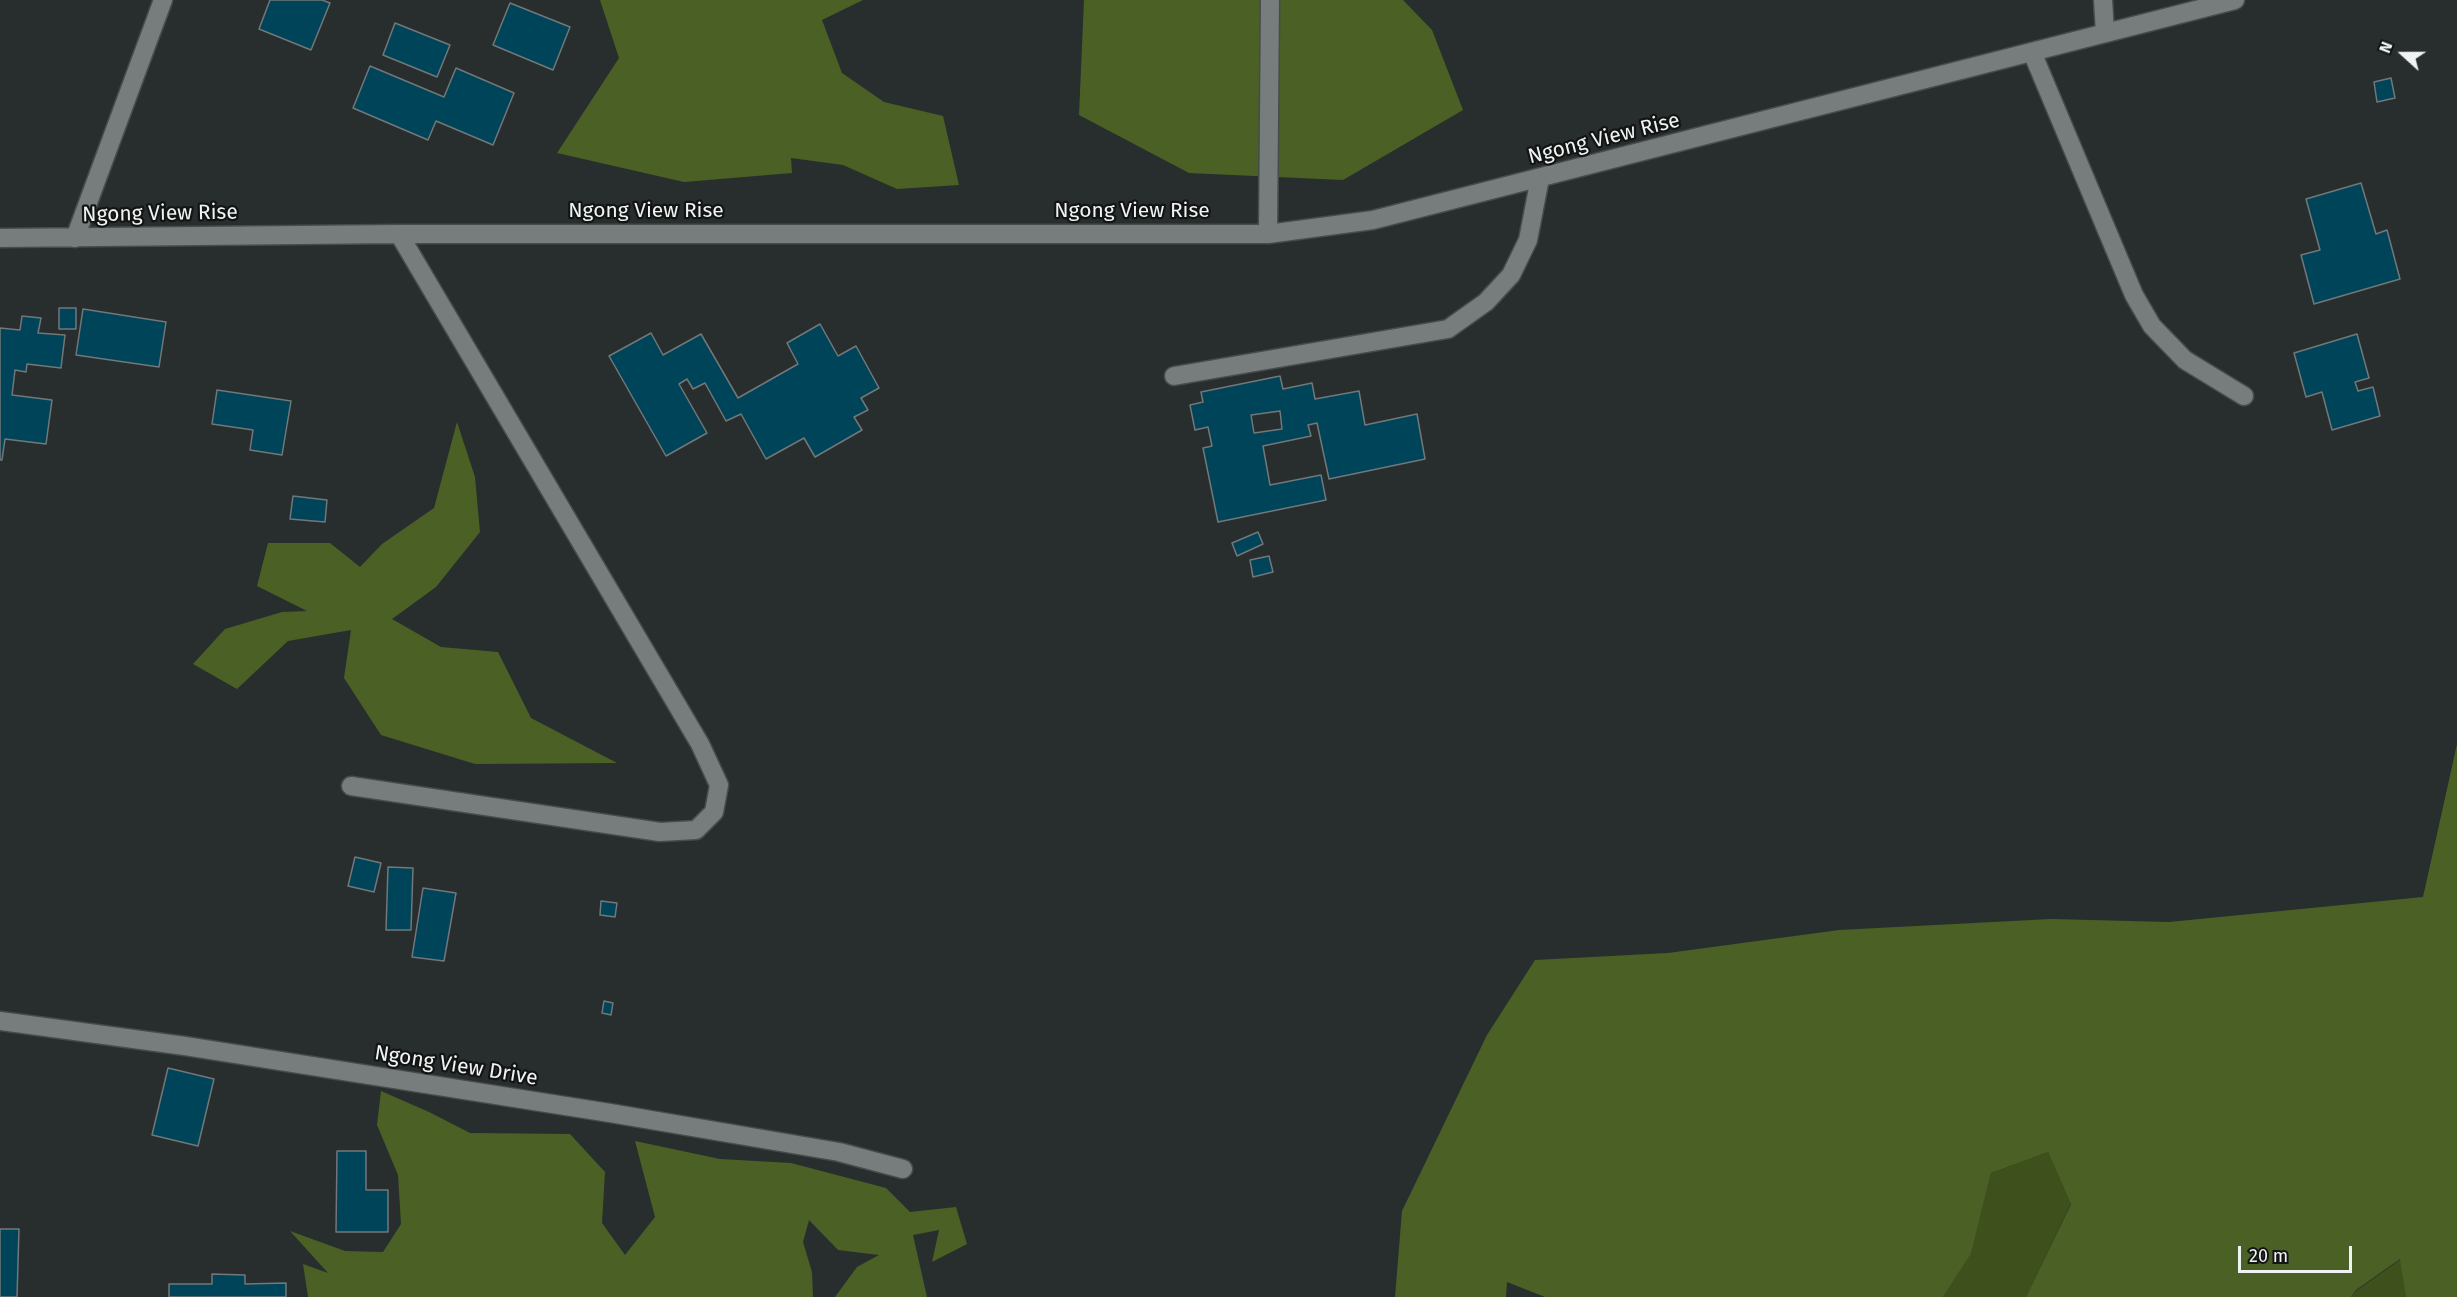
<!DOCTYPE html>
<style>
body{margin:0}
#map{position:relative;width:2457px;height:1297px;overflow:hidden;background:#282e2d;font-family:"Fira Sans",sans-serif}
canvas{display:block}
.north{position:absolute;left:2373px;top:24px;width:60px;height:60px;-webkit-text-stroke:4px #131515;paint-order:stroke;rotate:291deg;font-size:16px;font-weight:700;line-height:24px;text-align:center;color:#f0f3f3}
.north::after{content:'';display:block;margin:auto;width:21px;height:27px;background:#f0f3f3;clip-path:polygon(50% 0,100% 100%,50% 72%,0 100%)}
.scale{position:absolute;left:2238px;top:1246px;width:114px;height:27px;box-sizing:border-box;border:3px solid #f0f3f3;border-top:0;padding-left:8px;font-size:18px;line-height:21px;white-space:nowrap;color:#f0f3f3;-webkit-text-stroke:4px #131515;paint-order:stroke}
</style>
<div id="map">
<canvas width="2457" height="1297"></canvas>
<div class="north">N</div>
<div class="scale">20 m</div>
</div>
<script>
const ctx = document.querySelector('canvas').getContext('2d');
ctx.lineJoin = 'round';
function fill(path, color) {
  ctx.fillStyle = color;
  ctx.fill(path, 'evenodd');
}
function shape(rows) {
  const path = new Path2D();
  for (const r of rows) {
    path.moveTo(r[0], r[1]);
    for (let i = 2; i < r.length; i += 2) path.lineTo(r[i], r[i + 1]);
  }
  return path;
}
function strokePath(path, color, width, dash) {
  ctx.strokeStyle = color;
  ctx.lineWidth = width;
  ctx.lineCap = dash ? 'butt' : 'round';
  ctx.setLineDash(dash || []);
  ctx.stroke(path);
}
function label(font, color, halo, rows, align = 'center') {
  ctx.font = font + ' "Fira Sans",sans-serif';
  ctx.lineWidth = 4.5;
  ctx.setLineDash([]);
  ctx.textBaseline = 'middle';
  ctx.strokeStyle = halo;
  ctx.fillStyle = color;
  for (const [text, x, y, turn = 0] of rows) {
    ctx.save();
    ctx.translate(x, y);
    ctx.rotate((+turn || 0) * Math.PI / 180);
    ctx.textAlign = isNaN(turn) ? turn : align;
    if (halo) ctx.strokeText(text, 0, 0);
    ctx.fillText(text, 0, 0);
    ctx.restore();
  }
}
fill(shape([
 [2048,1152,2071,1203,2026,1297,1943,1297,1971,1254,1991,1173],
 [2401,1259,2406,1297,2351,1297,2356,1291]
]), '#3e511d');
fill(shape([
 [600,0,863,0,822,20,842,73,884,102,943,116,959,185,897,189,843,165,791,158,792,173,684,182,557,153,619,58],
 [1084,0,1403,0,1432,30,1463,110,1343,180,1189,173,1079,115],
 [457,422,475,477,480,532,436,587,392,619,441,647,498,652,531,718,617,763,475,764,381,735,344,678,351,630,288,641,237,689,193,664,225,629,282,612,307,611,257,586,268,543,330,543,360,567,382,544,434,508],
 [2457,744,2457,1297,2406,1297,2400,1259,2356,1290,2351,1297,2026,1297,2071,1204,2048,1152,1991,1173,1971,1254,1943,1297,1545,1297,1507,1282,1506,1297,1395,1297,1402,1211,1487,1035,1535,960,1668,953,1839,930,2051,919,2169,922,2423,897],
 [381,1091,429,1112,470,1133,570,1134,605,1172,602,1223,625,1255,655,1217,635,1141,720,1159,791,1163,886,1188,910,1212,956,1207,967,1244,932,1262,939,1230,913,1235,927,1297,835,1297,857,1267,879,1255,838,1250,809,1220,803,1242,812,1272,813,1297,308,1297,303,1264,328,1273,290,1231,345,1251,383,1252,401,1224,398,1175,377,1125]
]), '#4b6025');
const building = shape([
 [270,0,322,0,330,3,311,50,259,29,270,0],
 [510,3,570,27,553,70,493,45,510,3],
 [395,23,450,45,437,77,383,55,395,23],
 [370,66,444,97,456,68,514,93,493,145,436,121,428,140,353,108,370,66],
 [2391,78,2395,98,2377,102,2374,82,2391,78],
 [2361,183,2376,234,2387,230,2400,279,2314,304,2301,255,2320,250,2306,199,2361,183],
 [59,308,76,308,76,329,59,329,59,308],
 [83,309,166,322,159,367,76,355,83,309],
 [22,316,41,318,38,333,65,335,61,368,27,364,26,372,15,370,12,395,52,400,46,444,5,439,2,460,0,460,0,328,20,330,22,316],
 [820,324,838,356,856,346,879,388,861,398,868,410,854,417,862,430,815,457,804,438,766,459,741,414,726,421,705,383,693,389,687,379,679,384,707,433,666,456,609,356,651,333,663,355,701,334,738,398,798,364,787,343,820,324],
 [2357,334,2369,378,2355,382,2358,391,2373,387,2380,416,2332,430,2322,392,2306,397,2294,353,2357,334],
 [1280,376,1283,389,1312,383,1315,399,1359,391,1365,425,1417,414,1425,459,1329,479,1317,423,1308,425,1311,436,1263,446,1270,485,1321,475,1326,500,1218,522,1203,448,1212,446,1208,427,1195,430,1190,405,1203,402,1201,392,1280,376],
 [1280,411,1282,429,1254,433,1251,415,1280,411],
 [217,390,291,401,282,455,250,450,253,430,212,424,217,390],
 [293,496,327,500,325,522,290,519,293,496],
 [1258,532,1263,544,1237,556,1232,543,1258,532],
 [1269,556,1273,572,1253,577,1250,560,1269,556],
 [355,857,381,863,374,892,348,886,355,857],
 [388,867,413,868,411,930,386,930,388,867],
 [423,888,456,893,444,961,412,957,423,888],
 [601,901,617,903,615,917,600,915,601,901],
 [604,1001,613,1003,611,1015,602,1013,604,1001],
 [168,1068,214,1079,198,1146,152,1135,168,1068],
 [337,1151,366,1151,366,1190,388,1190,388,1232,336,1232,337,1151],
 [0,1229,19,1229,17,1297,0,1297,0,1229],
 [212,1274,245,1275,245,1284,286,1283,286,1297,169,1297,169,1284,212,1284,212,1274]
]);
fill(building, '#004459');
strokePath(building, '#72777a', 1.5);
const service = shape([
 [2032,52,2134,295,2152,326,2185,360,2244,396],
 [1174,376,1448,329,1486,302,1511,275,1528,240,1540,178]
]);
const minor = shape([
 [2103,0,2105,33],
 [1268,234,1270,0],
 [0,238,399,234,1268,234,1373,220,2235,0],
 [75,238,163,0],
 [351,786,660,832,696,830,714,812,719,785,700,744,399,234],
 [0,1021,185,1046,610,1113,839,1152,903,1169]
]);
strokePath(service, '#474b4b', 21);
strokePath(minor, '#474b4b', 21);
strokePath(service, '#777d7c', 18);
strokePath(minor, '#777d7c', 18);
label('21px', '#f0f3f3', '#131515', [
 ["Ngong View Rise",1604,139,-14],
 ["Ngong View Rise",646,211],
 ["Ngong View Rise",1132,211],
 ["Ngong View Rise",160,214,-1],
 ["Ngong View Drive",456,1066,9]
]);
</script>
